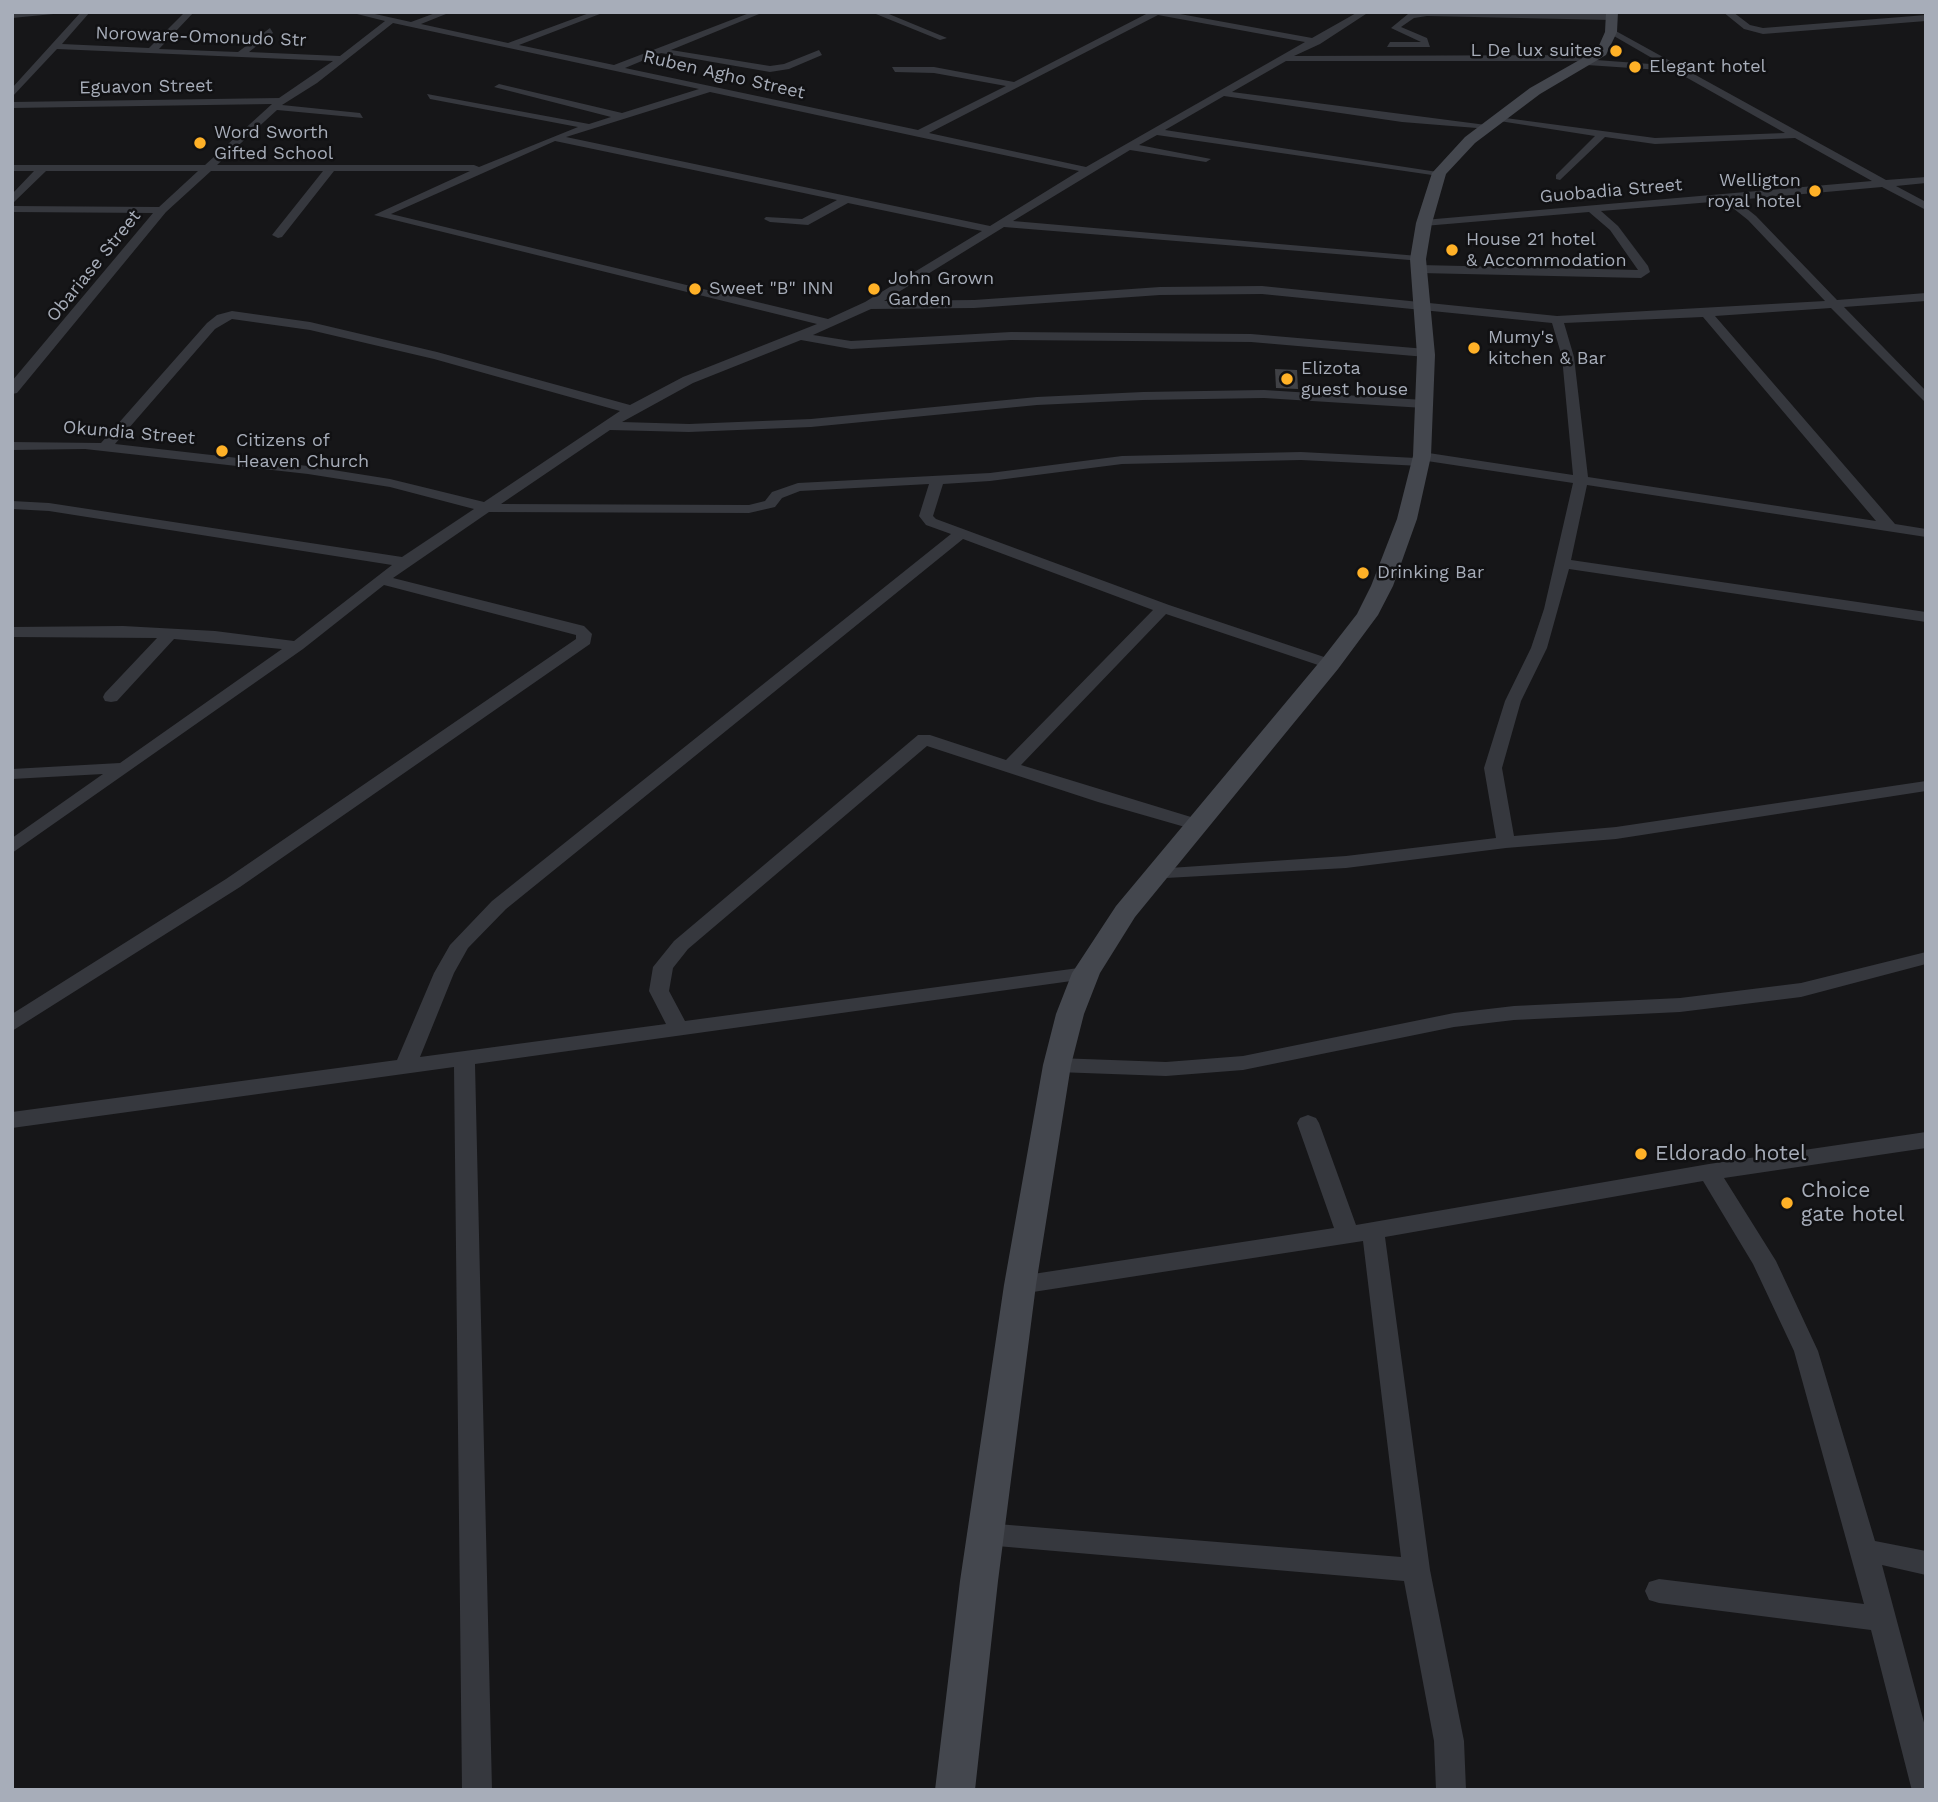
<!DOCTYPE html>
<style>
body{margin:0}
#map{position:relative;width:1938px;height:1802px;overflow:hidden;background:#161618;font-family:"Work Sans",sans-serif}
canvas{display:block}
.frame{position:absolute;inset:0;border:14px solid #a7adb9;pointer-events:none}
</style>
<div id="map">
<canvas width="1938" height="1802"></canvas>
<div class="frame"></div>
</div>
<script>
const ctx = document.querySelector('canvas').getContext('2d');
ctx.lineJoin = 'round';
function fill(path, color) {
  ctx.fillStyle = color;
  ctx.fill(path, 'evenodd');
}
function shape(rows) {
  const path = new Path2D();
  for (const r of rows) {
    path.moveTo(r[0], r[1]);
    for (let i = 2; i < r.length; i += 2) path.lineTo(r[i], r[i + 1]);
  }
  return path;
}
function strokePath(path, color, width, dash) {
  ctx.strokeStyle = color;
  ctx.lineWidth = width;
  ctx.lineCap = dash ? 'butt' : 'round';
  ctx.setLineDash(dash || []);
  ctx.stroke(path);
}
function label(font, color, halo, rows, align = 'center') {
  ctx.font = font + ' "Work Sans",sans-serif';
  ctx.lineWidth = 5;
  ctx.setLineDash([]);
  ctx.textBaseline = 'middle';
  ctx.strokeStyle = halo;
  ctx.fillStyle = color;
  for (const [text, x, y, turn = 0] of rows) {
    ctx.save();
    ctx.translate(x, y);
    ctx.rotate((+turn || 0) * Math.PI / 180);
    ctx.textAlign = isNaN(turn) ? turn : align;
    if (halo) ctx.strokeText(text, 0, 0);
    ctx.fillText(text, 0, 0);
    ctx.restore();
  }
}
fill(shape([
 [1275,369,1297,370,1298,389,1276,388]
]), '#404145');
fill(shape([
 [12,12,74,12,12,18,12,12],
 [81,12,90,12,62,44,149,48,185,12,194,12,159,49,238,52,270,28,273,33,249,52,340,56,385,21,349,12,366,12,411,22,438,12,451,12,421,24,508,43,592,12,605,12,519,45,614,65,752,12,764,12,671,50,770,66,784,64,819,50,822,55,789,69,770,72,661,53,625,68,918,130,1006,86,934,73,895,72,892,67,934,67,1014,82,1150,12,1169,12,1312,38,1358,12,1369,12,1320,44,1294,56,1593,55,1596,60,1664,65,1607,32,1614,30,1886,180,1926,177,1926,183,1896,186,1926,202,1926,210,1882,187,1736,200,1756,216,1837,300,1926,293,1926,301,1844,307,1926,391,1926,403,1831,308,1715,316,1895,524,1926,529,1926,537,1587,485,1571,560,1926,612,1926,622,1569,569,1547,648,1521,701,1502,768,1514,836,1616,827,1926,781,1926,791,1616,839,1506,848,1346,868,1148,879,1146,875,1155,869,1346,856,1496,838,1484,768,1505,701,1531,648,1544,609,1573,483,1427,461,1421,466,1301,460,1122,464,990,481,943,484,933,516,936,519,1169,605,1336,661,1338,664,1336,667,1324,667,1166,614,1021,765,1204,821,1207,825,1204,829,1192,829,1098,802,927,746,688,949,673,968,669,991,685,1021,1086,967,1096,973,1093,978,475,1064,492,1790,462,1790,454,1067,12,1128,12,1112,397,1060,434,973,450,945,492,901,951,534,926,525,919,516,929,484,800,491,782,498,775,507,749,513,489,512,393,578,584,626,592,634,590,644,240,887,12,1031,12,1014,226,879,576,639,576,635,384,585,303,649,12,853,12,838,103,774,12,779,12,769,120,763,282,649,174,639,117,701,111,702,105,701,103,697,105,693,157,638,12,637,12,627,123,626,215,631,294,641,392,565,49,511,12,509,12,501,49,503,402,557,474,509,390,487,308,474,85,449,12,450,12,442,101,443,207,323,217,315,232,311,310,322,437,352,630,405,683,377,817,324,374,215,470,171,334,171,282,237,278,238,272,235,323,171,211,171,166,212,17,393,12,394,12,381,153,213,12,212,12,206,159,207,198,171,46,171,12,204,12,194,34,171,12,171,12,165,205,165,272,104,12,108,12,102,279,98,333,61,57,49,12,97,12,88,81,12],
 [1158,15,1305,42,1086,167,929,133,1158,15],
 [393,23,699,89,622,113,499,84,494,87,611,117,589,124,427,94,430,99,578,127,479,167,474,165,217,165,277,110,363,118,360,113,282,105,317,83,393,23],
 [1286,61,1583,61,1587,65,1675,71,1785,133,1655,138,1498,117,1493,120,1595,136,1556,175,1556,179,1560,180,1605,137,1655,144,1795,138,1872,181,1424,220,1418,223,1424,226,1589,212,1610,230,1638,270,1420,265,1414,269,1420,273,1641,278,1650,272,1648,266,1618,226,1601,211,1724,201,1748,220,1825,301,1557,316,1262,286,1160,287,974,300,884,301,1004,227,1422,261,1424,259,1418,256,1013,221,1130,150,1206,162,1211,159,1139,145,1157,135,1439,176,1444,173,1165,130,1224,96,1402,122,1489,129,1494,126,1232,92,1286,61],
 [710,92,919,137,1079,171,990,226,566,137,710,92],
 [555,141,837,200,802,219,766,217,764,219,770,222,808,225,848,203,982,231,865,302,828,319,391,214,555,141],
 [1262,294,1552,323,1562,357,1573,475,1422,452,1417,453,1416,458,1301,452,1122,456,990,473,798,483,772,492,765,501,749,505,501,504,610,430,689,432,811,427,1037,405,1143,400,1264,398,1424,408,1431,404,1424,400,1264,390,1143,392,1037,397,811,419,689,424,622,422,693,383,801,340,851,349,1011,340,1251,342,1426,357,1432,353,1426,349,1251,334,1011,332,851,341,813,335,871,309,974,308,1160,295,1262,294],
 [1703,317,1876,521,1588,477,1574,357,1564,323,1703,317],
 [232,319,310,330,434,359,620,411,484,502,390,479,308,466,115,444,215,329,232,319],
 [963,539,1153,610,1006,760,930,735,918,735,674,941,653,967,649,991,666,1024,420,1057,454,973,468,948,506,909,963,539],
 [871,12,884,12,947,38,940,40,871,12],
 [1417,12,1612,14,1616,17,1612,20,1427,16,1414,18,1401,27,1427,38,1430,47,1387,47,1390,42,1421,42,1391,28,1408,14,1417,12],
 [1723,12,1733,12,1750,25,1763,28,1926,15,1926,21,1763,34,1744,29,1723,12],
 [1926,952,1926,964,1801,997,1680,1012,1514,1020,1454,1027,1243,1070,1166,1076,1057,1072,1050,1070,1046,1065,1050,1060,1057,1058,1166,1062,1243,1056,1454,1013,1514,1006,1680,998,1801,983,1926,952],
 [1308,1115,1316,1118,1319,1123,1356,1225,1709,1164,1926,1132,1926,1148,1724,1178,1776,1261,1818,1351,1875,1541,1926,1551,1926,1575,1882,1565,1926,1730,1926,1790,1912,1790,1911,1787,1871,1630,1659,1603,1649,1600,1645,1591,1649,1582,1659,1579,1864,1604,1794,1351,1753,1264,1703,1181,1385,1237,1430,1570,1464,1741,1466,1790,1436,1790,1434,1741,1404,1581,985,1545,976,1542,972,1534,976,1526,985,1523,1401,1557,1363,1241,1020,1294,1012,1291,1008,1285,1012,1279,1020,1276,1334,1228,1297,1123,1300,1118,1308,1115]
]), '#36383e');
fill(shape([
 [1606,12,1618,12,1617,32,1606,55,1540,94,1475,143,1446,174,1432,223,1426,259,1435,355,1431,456,1417,519,1393,586,1378,615,1338,669,1135,917,1100,973,1084,1014,1071,1065,1036,1285,998,1581,975,1790,935,1790,960,1581,1004,1285,1043,1065,1056,1014,1072,973,1116,906,1322,659,1357,614,1371,586,1397,519,1413,456,1417,355,1410,259,1416,223,1432,173,1465,137,1530,88,1597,50,1605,32,1606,12]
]), '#44474e');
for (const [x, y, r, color] of [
 [1616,51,7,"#ffb127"],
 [1635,67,7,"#ffb127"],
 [200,143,7,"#ffb127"],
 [1815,191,7,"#ffb127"],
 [1452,250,7,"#ffb127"],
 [695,289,7,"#ffb127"],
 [874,289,7,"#ffb127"],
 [1474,348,7,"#ffb127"],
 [1287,379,7,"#ffb127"],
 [222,451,7,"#ffb127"],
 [1363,573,7,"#ffb127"],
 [1641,1154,7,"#ffb127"],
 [1787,1203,7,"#ffb127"]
]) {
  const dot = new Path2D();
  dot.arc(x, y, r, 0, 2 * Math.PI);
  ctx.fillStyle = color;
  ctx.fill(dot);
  strokePath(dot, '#111113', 2.5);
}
label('18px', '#a7adb9', '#111113', [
 ["Noroware-Omonudo Str",201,37,2],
 ["Ruben Agho Street",724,75,13],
 ["Eguavon Street",146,87,-1],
 ["Guobadia Street",1611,191,-5],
 ["Obariase Street",94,266,-51],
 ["Okundia Street",129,433,5]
]);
label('18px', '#a7adb9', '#111113', [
 ["L De lux suites",1602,51,"right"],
 ["Elegant hotel",1649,67],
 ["Word Sworth",214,133],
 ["Gifted School",214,154],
 ["Welligton",1801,181,"right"],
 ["royal hotel",1801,202,"right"],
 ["House 21 hotel",1466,240],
 ["& Accommodation",1466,261],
 ["John Grown",888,279],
 ["Garden",888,300],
 ["Sweet \"B\" INN",709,289],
 ["Mumy's",1488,338],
 ["kitchen & Bar",1488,359],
 ["Elizota",1301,369],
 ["guest house",1301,390],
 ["Citizens of",236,441],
 ["Heaven Church",236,462],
 ["Drinking Bar",1377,573]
], 'left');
label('21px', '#a7adb9', '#111113', [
 ["Eldorado hotel",1655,1154],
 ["Choice",1801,1191],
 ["gate hotel",1801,1215]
], 'left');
</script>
